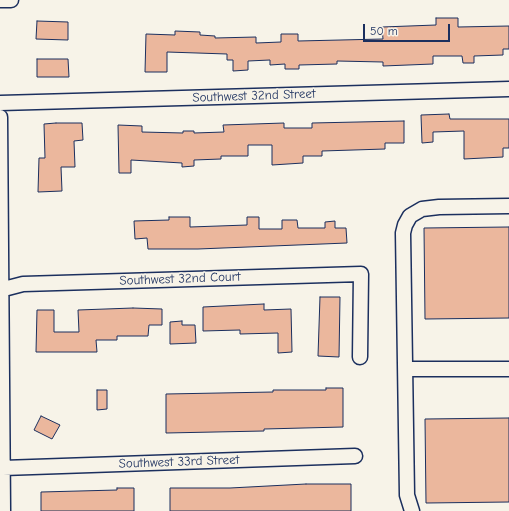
<!DOCTYPE html>
<style>
body{margin:0}
#map{position:relative;width:509px;height:511px;overflow:hidden;background:#f7f3e8;font-family:"Comic Neue",sans-serif}
canvas{display:block}
.scale{position:absolute;left:363px;top:24px;width:87px;height:18px;box-sizing:border-box;border:2px solid #1b2f5e;border-top:0;padding-left:5px;font-size:12px;line-height:14px;white-space:nowrap;color:#1b2f5e;-webkit-text-stroke:3px #f7f3e8;paint-order:stroke}
</style>
<div id="map">
<canvas width="509" height="511"></canvas>
<div class="scale">50 m</div>
</div>
<script>
const ctx = document.querySelector('canvas').getContext('2d');
ctx.lineJoin = 'round';
function fill(path, color) {
  ctx.fillStyle = color;
  ctx.fill(path, 'evenodd');
}
function shape(rows) {
  const path = new Path2D();
  for (const r of rows) {
    path.moveTo(r[0], r[1]);
    for (let i = 2; i < r.length; i += 2) path.lineTo(r[i], r[i + 1]);
  }
  return path;
}
function strokePath(path, color, width, dash) {
  ctx.strokeStyle = color;
  ctx.lineWidth = width;
  ctx.lineCap = dash ? 'butt' : 'round';
  ctx.setLineDash(dash || []);
  ctx.stroke(path);
}
function label(font, color, halo, rows, align = 'center') {
  ctx.font = font + ' "Comic Neue",sans-serif';
  ctx.lineWidth = 3;
  ctx.setLineDash([]);
  ctx.textBaseline = 'middle';
  ctx.strokeStyle = halo;
  ctx.fillStyle = color;
  for (const [text, x, y, turn = 0] of rows) {
    ctx.save();
    ctx.translate(x, y);
    ctx.rotate((+turn || 0) * Math.PI / 180);
    ctx.textAlign = isNaN(turn) ? turn : align;
    if (halo) ctx.strokeText(text, 0, 0);
    ctx.fillText(text, 0, 0);
    ctx.restore();
  }
}
const building = shape([
 [436,18,458,18,458,27,509,26,509,49,503,49,503,55,474,56,474,63,463,63,462,56,433,56,433,64,383,66,383,62,337,61,337,64,299,65,299,69,285,69,285,64,270,65,270,60,248,61,248,70,233,71,233,60,227,60,227,54,167,52,167,72,145,72,146,34,175,35,175,31,200,32,200,35,215,36,215,38,256,37,256,43,281,42,281,34,298,34,298,41,383,39,382,27,436,25,436,18],
 [37,21,68,22,68,40,36,39,37,21],
 [37,59,68,59,69,77,37,77,37,59],
 [449,114,450,119,509,119,509,148,503,148,503,157,464,159,464,131,433,132,433,142,422,143,421,115,449,114],
 [404,121,404,143,385,143,385,149,322,151,322,156,303,156,303,163,272,165,272,145,248,145,248,156,221,156,221,159,194,160,194,166,182,167,182,163,131,160,131,173,119,173,118,125,142,126,142,132,183,133,183,131,194,131,194,133,224,132,223,125,284,123,284,128,312,128,312,123,404,121],
 [56,123,82,123,83,140,74,141,75,167,61,167,62,191,38,192,39,158,45,158,44,124,56,123],
 [169,217,190,217,190,227,247,225,247,217,259,217,259,229,282,229,282,220,297,220,298,228,325,228,325,222,335,221,335,228,346,228,347,243,198,249,148,249,147,238,135,239,134,221,169,220,169,217],
 [509,227,509,318,425,319,424,228,509,227],
 [320,297,340,297,339,357,318,356,320,297],
 [264,304,264,310,291,309,292,352,278,353,278,333,240,334,240,330,203,331,203,307,264,304],
 [133,308,162,309,162,325,149,325,148,336,117,336,117,340,96,340,97,352,36,352,37,310,54,310,54,332,79,332,78,310,133,308],
 [182,321,182,325,195,325,196,343,170,344,170,322,182,321],
 [326,388,343,388,343,427,264,429,264,431,166,433,166,394,273,392,273,390,326,390,326,388],
 [97,390,107,390,107,409,97,410,97,390],
 [41,416,60,425,52,439,34,430,41,416],
 [509,418,509,502,426,503,425,419,509,418],
 [306,484,351,484,351,511,170,511,170,488,230,488,306,484],
 [117,488,134,488,134,511,41,511,41,492,117,490,117,488]
]);
fill(building, '#ebb79d');
strokePath(building, '#1b2f5e', 1);
const minor = shape([
 [0,0,11,0],
 [0,103,509,89],
 [0,117,3,511],
 [0,290,23,284,361,274,360,357],
 [406,369,509,369],
 [3,468,355,456],
 [412,511,407,495,403,233,405,225,410,216,422,209,439,207,509,206]
]);
strokePath(minor, '#1b2f5e', 17);
strokePath(minor, '#f7f3e8', 14);
label('13px', '#1b2f5e', '#f7f3e8', [
 ["Southwest 32nd Street",254,96,-2],
 ["Southwest 32nd Court",180,279,-2],
 ["Southwest 33rd Street",179,462,-2]
]);
</script>
